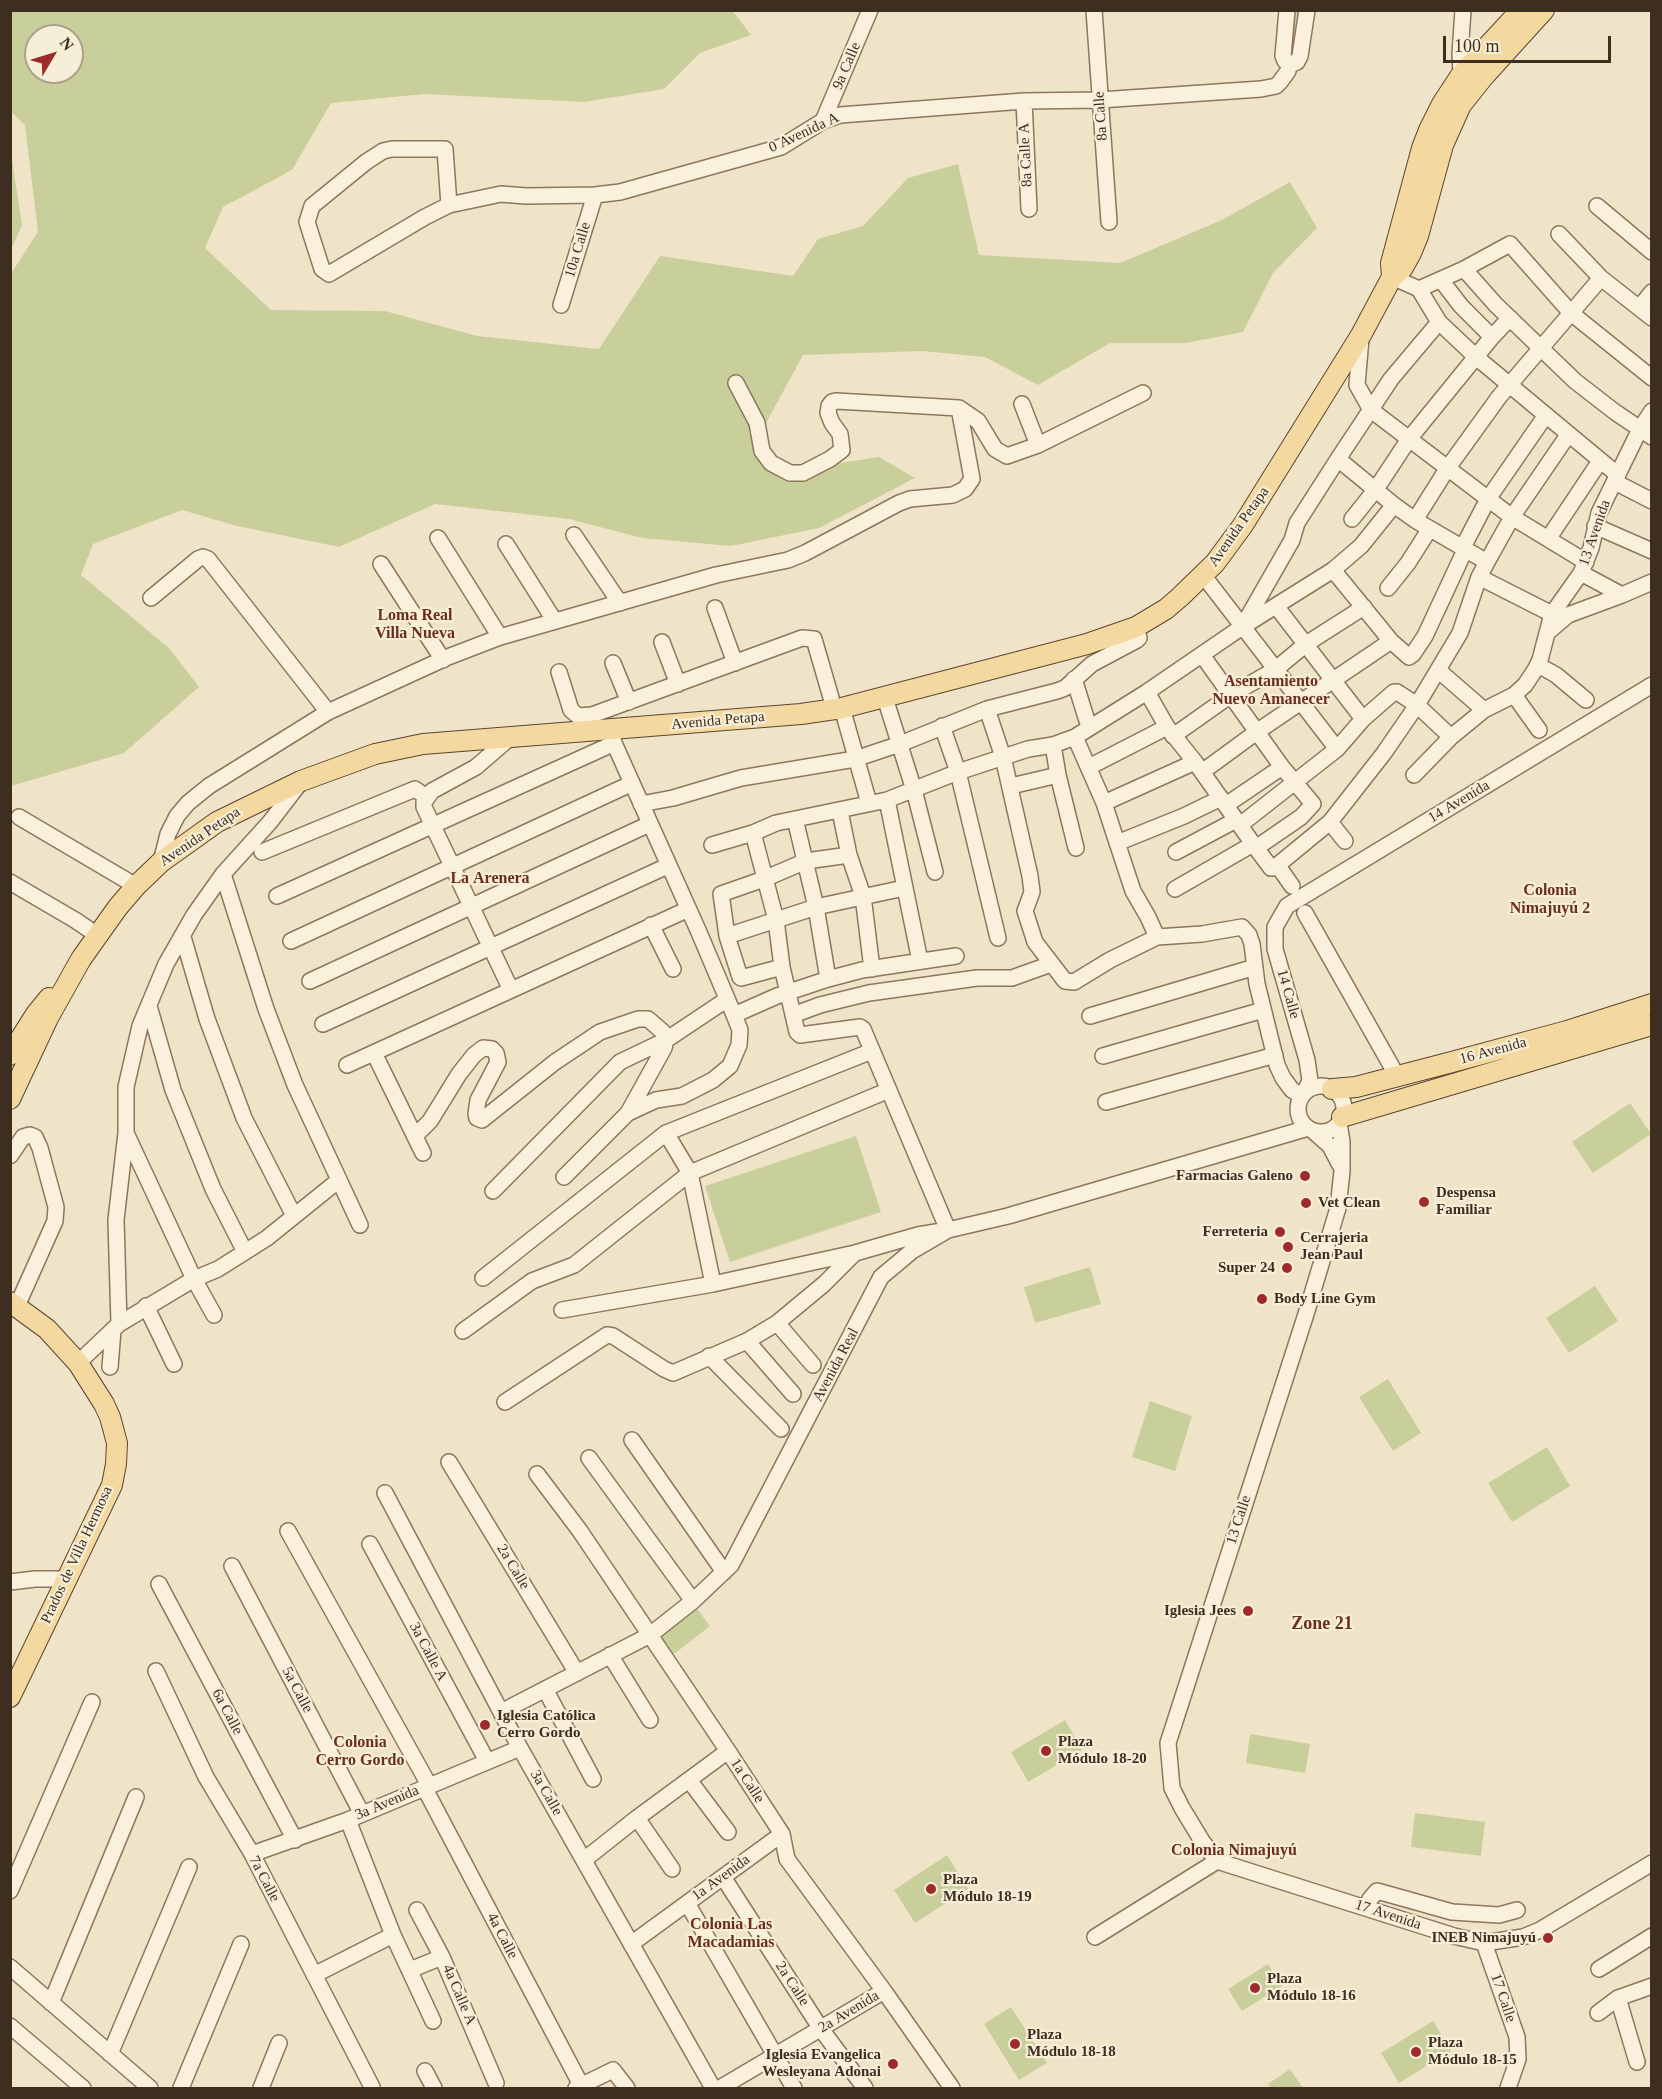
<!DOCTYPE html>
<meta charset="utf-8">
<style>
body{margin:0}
#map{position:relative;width:1662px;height:2099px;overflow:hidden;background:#f0e4c8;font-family:Georgia,serif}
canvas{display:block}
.frame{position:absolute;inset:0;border:12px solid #3d2e20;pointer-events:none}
.north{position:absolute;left:24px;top:24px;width:60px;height:60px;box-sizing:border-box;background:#f7eed8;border:2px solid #ada18e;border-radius:50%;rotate:52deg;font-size:16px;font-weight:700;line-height:24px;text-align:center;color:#3d2e20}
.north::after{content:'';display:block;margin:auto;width:21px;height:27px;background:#9e2a2b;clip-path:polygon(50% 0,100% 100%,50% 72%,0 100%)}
.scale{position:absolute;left:1443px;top:36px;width:168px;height:27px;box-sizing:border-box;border:3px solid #3d2e20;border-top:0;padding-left:8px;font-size:18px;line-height:21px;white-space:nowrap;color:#3d2e20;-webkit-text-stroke:4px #f7eed8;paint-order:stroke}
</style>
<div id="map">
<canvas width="1662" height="2099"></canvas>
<div class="frame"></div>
<div class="north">N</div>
<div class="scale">100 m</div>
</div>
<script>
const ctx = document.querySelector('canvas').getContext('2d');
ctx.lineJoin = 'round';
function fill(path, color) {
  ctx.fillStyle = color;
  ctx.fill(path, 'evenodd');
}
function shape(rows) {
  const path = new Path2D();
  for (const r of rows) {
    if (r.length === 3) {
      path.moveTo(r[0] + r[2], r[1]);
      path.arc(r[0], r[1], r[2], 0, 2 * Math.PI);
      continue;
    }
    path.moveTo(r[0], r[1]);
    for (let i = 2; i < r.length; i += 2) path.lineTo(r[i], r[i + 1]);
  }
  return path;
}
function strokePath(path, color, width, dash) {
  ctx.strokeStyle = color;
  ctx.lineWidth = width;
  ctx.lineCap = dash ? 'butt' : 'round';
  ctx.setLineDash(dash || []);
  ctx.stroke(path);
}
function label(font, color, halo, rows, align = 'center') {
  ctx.font = font + ' Georgia,serif';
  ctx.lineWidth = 4.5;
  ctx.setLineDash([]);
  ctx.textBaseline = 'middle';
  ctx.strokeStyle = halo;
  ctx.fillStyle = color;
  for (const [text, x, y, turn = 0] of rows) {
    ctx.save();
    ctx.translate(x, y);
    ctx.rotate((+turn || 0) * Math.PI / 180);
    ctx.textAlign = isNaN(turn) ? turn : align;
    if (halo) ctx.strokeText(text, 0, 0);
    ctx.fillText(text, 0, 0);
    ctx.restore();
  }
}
fill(shape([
 [11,10,732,10,751,35,700,53,664,89,584,102,424,94,331,103,292,170,223,207,205,248,271,310,385,311,477,336,599,349,660,256,793,276,818,239,863,226,908,178,958,164,979,255,1120,263,1222,220,1290,182,1317,228,1273,273,1243,332,1186,343,1110,343,1038,385,985,357,923,351,803,355,759,436,781,472,879,457,915,478,819,528,731,546,642,538,569,519,435,504,339,547,237,526,182,510,93,544,81,575,169,648,199,687,124,753,11,786,10,275,38,232,25,125,11,112],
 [36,36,72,36,72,72,36,72],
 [1287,11,1307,11,1300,56,1289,64],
 [11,153,22,225,11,250,10,250],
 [1630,1103,1651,1134,1593,1173,1572,1142],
 [856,1136,881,1212,730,1262,705,1186],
 [1090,1267,1101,1304,1035,1323,1024,1287],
 [1595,1286,1618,1321,1569,1353,1546,1318],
 [1388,1379,1421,1433,1393,1451,1359,1397],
 [1150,1401,1192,1416,1175,1471,1132,1457],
 [1547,1447,1570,1486,1512,1522,1488,1483],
 [695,1606,710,1626,674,1654,659,1634],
 [1065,1720,1082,1750,1028,1782,1011,1752],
 [1250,1734,1310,1744,1305,1773,1246,1763],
 [1415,1813,1485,1822,1481,1856,1411,1847],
 [947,1855,968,1889,915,1923,894,1890],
 [1268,1964,1282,1986,1242,2011,1228,1989],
 [1011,2007,1047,2063,1019,2080,984,2024],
 [1433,2021,1451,2051,1399,2083,1381,2053],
 [1290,2069,1303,2088,1271,2088,1268,2084]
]), '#c9cf9b');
const minor = shape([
 [1094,10,1109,222],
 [1287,10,1283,56,1285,61,1292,64,1297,62,1300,56,1307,10],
 [1463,10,1460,54,1461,75,1466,80],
 [1024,101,1029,209],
 [823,121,870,10],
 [449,205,445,149,392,149,383,151,366,162,312,206,307,222,322,269,329,274,425,217,449,205,501,194,526,196,595,195,620,192,781,147,823,121,840,115,1024,101,1100,100,1261,89,1276,86,1280,82,1288,71,1289,64],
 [1597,206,1652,252],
 [1559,234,1601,278,1652,318],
 [1464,269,1496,305,1575,381,1615,412,1652,437],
 [1392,277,1419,289,1439,322,1476,357,1618,475],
 [1441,280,1461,306,1492,337],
 [1419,289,1464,269,1510,244,1571,313,1652,378],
 [561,305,595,195],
 [1639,308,1652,292],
 [1361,338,1357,385,1371,410,1512,517,1586,562],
 [736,383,757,423,762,451,771,463,790,473,803,473,830,459,842,450,840,434,832,423,828,413,829,406,832,402,836,401,959,408,978,421,995,449,1007,456,1038,445,1143,393],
 [1022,404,1038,445],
 [1338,459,1394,505,1415,520,1487,562],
 [1615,482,1652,501],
 [1352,519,1376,489,1409,439,1492,337,1510,318],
 [1415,520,1447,469,1499,397,1601,278],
 [1595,526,1652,551],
 [574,535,620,603],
 [438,538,500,637],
 [1548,539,1600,461],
 [506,544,554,620],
 [1462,549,1488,499,1546,415],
 [381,564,443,660],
 [1333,570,1391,641,1409,657,1413,654,1425,636,1465,550],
 [1581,573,1622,595],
 [1203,575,1337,749],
 [1479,577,1552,614],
 [1388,588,1408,563,1429,530],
 [151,598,198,559,203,557,208,559,328,712],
 [1276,606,1363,719],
 [715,608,735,663],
 [1244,624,1292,540,1297,523,1338,459,1391,379,1439,322],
 [1548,632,1568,615,1622,595,1652,582],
 [662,642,678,684],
 [1202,655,1282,767,1313,804,1301,817,1256,848],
 [613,663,629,702],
 [1538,665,1556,675,1586,700],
 [1438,670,1484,710],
 [559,672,571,710,578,716,592,715,802,638,814,639,834,708],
 [1074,679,1089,727],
 [1147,692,1167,727,1195,762,1256,848,1271,868,1274,868,1330,822,1384,753,1417,705,1460,633,1479,577,1487,562,1512,517,1568,435],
 [1514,695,1539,730],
 [885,698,914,790,935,872],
 [842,708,869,803],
 [987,709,1003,757,1030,876,1032,892,1025,911,1035,942,1065,981,1074,982,1110,960,1157,937,1202,934,1242,927,1249,935,1252,944,1257,984,1277,1065,1283,1078,1292,1090,1302,1096],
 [942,726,958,772,998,938],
 [1173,736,1231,695,1276,669,1306,644,1364,607],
 [1075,737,1104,803,1133,891,1148,917,1157,937],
 [1053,745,1058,775,1076,848],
 [1089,767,1167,727],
 [1202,772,1258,731,1391,641],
 [1414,775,1451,737,1484,710,1514,695,1525,685,1535,670,1540,660,1552,614,1581,573,1591,548,1599,513,1640,429,1652,411],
 [1011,786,1058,775],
 [887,800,920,961],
 [1104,803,1195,762],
 [641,804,673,798,741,778,855,759,900,744,987,709,1057,691,1065,688,1092,664,1137,640,1139,638,1136,627],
 [1226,805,1282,767],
 [840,811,849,855,863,896,872,969],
 [19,817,136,886],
 [795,819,816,907,828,979],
 [1330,822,1345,841],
 [1240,825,1337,749,1363,719,1394,692,1397,692,1417,705,1451,737],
 [1117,843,1184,816,1221,798],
 [712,845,753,833,776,823,887,800,958,772,1028,749,1053,745,1075,737,1147,692,1242,627,1333,570,1361,546,1394,505],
 [262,852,415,789,426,797],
 [1176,852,1236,820],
 [161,862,168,834,177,816,188,803,209,786,328,712,448,657,500,637,716,575,788,560,805,553,899,503,910,499,953,495,965,489,972,479,959,408],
 [1278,866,1292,886],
 [223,874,266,1009,295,1085,360,1225],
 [10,882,75,920,97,935],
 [1175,889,1253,844],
 [277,896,608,746],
 [1305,913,1397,1076],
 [651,925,673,969],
 [727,936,816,907,904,888],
 [183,937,207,1019,244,1118,294,1216],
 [291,941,624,787],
 [782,967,741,978,740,977,727,936,721,894,764,879,806,861,849,855],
 [310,981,643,827],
 [511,990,424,807,424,802,432,791,476,767,512,736],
 [149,1006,173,1090,213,1189,245,1252],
 [734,1015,777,996,828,979,862,970,956,956],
 [793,1015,820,1005,869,993,977,978,1012,978,1051,964],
 [1090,1016,1255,967],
 [323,1024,663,868],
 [374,1053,423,1153],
 [1103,1056,1263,1010],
 [347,1065,682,912],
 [1321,1109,23],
 [1304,1093,1310,1081,1307,1060,1275,949,1275,927,1287,906,1652,685],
 [1106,1102,1275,1055],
 [1313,1131,1330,1146,1340,1165],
 [126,1133,194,1279,214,1315],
 [666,1133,690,1173,713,1284],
 [414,1135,420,1131,430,1121,459,1074,474,1055,483,1048,492,1049,496,1053,498,1062,478,1100,476,1114,477,1118,482,1120,555,1062,600,1032,638,1019,648,1019,663,1032,666,1040,664,1048,628,1113],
 [10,1156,23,1137,30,1135,35,1137,40,1148,56,1207,55,1221,17,1306],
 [564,1177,628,1113,656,1100,682,1096,713,1080,730,1066,739,1045,740,1030,734,1015,698,930,614,743,611,730],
 [493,1191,620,1062,666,1040,723,1002],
 [483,1278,666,1133,872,1051],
 [146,1306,174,1364],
 [562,1310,713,1284,855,1253,918,1235,948,1230,863,1029,860,1027,800,1035,797,1032,782,967,776,920,753,833],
 [777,1323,813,1365],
 [119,1324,116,1220,126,1133,126,1087,140,1026,166,964,194,915,223,874,270,822,300,783],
 [463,1331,532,1281,574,1265,690,1173,889,1090],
 [747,1341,793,1394],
 [709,1356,781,1429],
 [78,1363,119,1324,194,1279,218,1269,245,1252,267,1238,339,1180],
 [110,1367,113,1330],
 [505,1402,607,1335,613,1336,664,1369,673,1373,747,1341,777,1323,824,1284,855,1253],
 [632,1440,724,1572],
 [589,1458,693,1601],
 [449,1462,577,1673],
 [537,1474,580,1531,728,1751,782,1834,787,1859,884,1991,952,2088],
 [385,1493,520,1748,713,2088],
 [288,1531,429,1785],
 [370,1544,487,1761],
 [232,1566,362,1814],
 [10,1582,35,1579,66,1579],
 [159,1584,295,1840],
 [610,1655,650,1720],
 [156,1671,206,1777,252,1854,372,2087],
 [545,1689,593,1779],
 [501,1712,650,1635,693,1601,731,1565,881,1277,912,1251,948,1230,1008,1216,1308,1128],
 [689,1780,728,1832],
 [424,1787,581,2085],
 [637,1818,672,1869],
 [348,1820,393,1935,433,2021],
 [252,1854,348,1820,520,1748],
 [584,1860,637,1818,728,1751],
 [1217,1861,1202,1841,1182,1808,1172,1788,1168,1743,1306,1314,1338,1208,1342,1171,1342,1142,1339,1123],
 [1217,1861,1454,1936,1484,1943,1523,1937,1540,1930,1652,1863],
 [723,1877,821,2029,865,2088],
 [10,1891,92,1702],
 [687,1903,794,2088],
 [1367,1908,1370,1899,1377,1891,1452,1912,1499,1915,1517,1910],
 [417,1910,442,1957,496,2083],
 [1095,1937,1217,1861],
 [1484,1943,1517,2037,1518,2059,1508,2088],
 [631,1944,782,1834],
 [10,1967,150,2088],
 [1599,1969,1652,1936],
 [410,1970,442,1957],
 [314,1975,393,1935],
 [1618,1998,1637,2062],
 [51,2003,136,1797],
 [1598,2013,1618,1998,1652,1986],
 [10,2026,83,2088],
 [110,2054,189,1867],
 [425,2071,434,2088],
 [181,2088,241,1944],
 [261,2088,279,2043],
 [576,2088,613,2070,627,2088],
 [720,2088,884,1991]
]);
const major = shape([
 [1392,277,1391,263,1422,148,1429,130,1442,104,1461,75,1521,10],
 [10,1055,36,1014,49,998],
 [1332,1089,1356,1087,1452,1062,1567,1031,1652,1004],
 [10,1099,48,1018,81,959,118,907,136,886,161,862,217,822,301,781,375,754,423,744,801,714,842,708,1087,644,1136,627,1166,609,1180,597,1215,563,1243,525,1361,335,1392,277,1402,269,1411,253,1418,236,1443,145,1461,105,1485,75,1544,10],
 [1342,1117,1652,1025],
 [10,1302,47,1329,78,1363,104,1404,110,1417,117,1443,116,1464,112,1485,10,1697]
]);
strokePath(minor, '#8d765c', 18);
strokePath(major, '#5b4430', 22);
strokePath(minor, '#faf1dc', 15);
strokePath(major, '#f3d9a0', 20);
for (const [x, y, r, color] of [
 [1305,1176,6,"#9e2a2b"],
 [1424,1202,6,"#9e2a2b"],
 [1306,1203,6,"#9e2a2b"],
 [1280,1232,6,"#9e2a2b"],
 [1288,1247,6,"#9e2a2b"],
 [1287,1268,6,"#9e2a2b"],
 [1262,1299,6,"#9e2a2b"],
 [1248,1611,6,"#9e2a2b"],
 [485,1725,6,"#9e2a2b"],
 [1046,1751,6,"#9e2a2b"],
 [931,1889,6,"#9e2a2b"],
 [1548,1938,6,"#9e2a2b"],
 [1255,1988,6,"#9e2a2b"],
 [1015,2044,6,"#9e2a2b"],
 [1416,2052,6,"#9e2a2b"],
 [893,2064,6,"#9e2a2b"]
]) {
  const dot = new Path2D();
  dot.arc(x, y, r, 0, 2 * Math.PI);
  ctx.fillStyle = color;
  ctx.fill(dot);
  strokePath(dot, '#f7eed8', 2);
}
label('15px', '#3d2e20', '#f7eed8', [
 ["9a Calle",847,66,-67],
 ["8a Calle",1101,116,-94],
 ["0 Avenida A",804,133,-25],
 ["8a Calle A",1026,155,-93],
 ["10a Calle",578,250,-73],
 ["Avenida Petapa",1239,527,-55],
 ["13 Avenida",1595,533,-71],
 ["Avenida Petapa",718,721,-5],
 ["14 Avenida",1459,802,-31],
 ["Avenida Petapa",200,837,-34],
 ["14 Calle",1288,994,74],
 ["16 Avenida",1493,1051,-15],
 ["Avenida Real",836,1365,-62],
 ["13 Calle",1239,1520,-72],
 ["Prados de Villa Hermosa",77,1555,-65],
 ["2a Calle",513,1567,59],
 ["3a Calle A",428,1652,62],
 ["5a Calle",297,1690,62],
 ["6a Calle",227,1712,62],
 ["1a Calle",747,1781,57],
 ["3a Calle",546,1793,60],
 ["3a Avenida",387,1803,-23],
 ["1a Avenida",721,1878,-36],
 ["7a Calle",264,1879,62],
 ["17 Avenida",1388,1915,18],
 ["4a Calle",502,1936,62],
 ["2a Calle",792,1984,57],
 ["4a Calle A",459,1995,67],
 ["17 Calle",1503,1998,71],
 ["2a Avenida",849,2012,-31]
]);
label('bold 15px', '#3d2e20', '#f7eed8', [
 ["Farmacias Galeno",1293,1176,"right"],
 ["Despensa",1436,1193],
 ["Familiar",1436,1210],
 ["Vet Clean",1318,1203],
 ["Ferreteria",1268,1232,"right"],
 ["Cerrajeria",1300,1238],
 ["Jean Paul",1300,1255],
 ["Super 24",1275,1268,"right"],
 ["Body Line Gym",1274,1299],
 ["Iglesia Jees",1236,1611,"right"],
 ["Iglesia Católica",497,1716],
 ["Cerro Gordo",497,1733],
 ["Plaza",1058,1742],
 ["Módulo 18-20",1058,1759],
 ["Plaza",943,1880],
 ["Módulo 18-19",943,1897],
 ["INEB Nimajuyú",1536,1938,"right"],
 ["Plaza",1267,1979],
 ["Módulo 18-16",1267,1996],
 ["Plaza",1027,2035],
 ["Módulo 18-18",1027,2052],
 ["Plaza",1428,2043],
 ["Módulo 18-15",1428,2060],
 ["Iglesia Evangelica",881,2055,"right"],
 ["Wesleyana Adonai",881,2072,"right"]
], 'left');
label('bold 16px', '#6b2e1e', '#f7eed8', [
 ["Loma Real",415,616],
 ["Villa Nueva",415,634],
 ["Asentamiento",1271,682],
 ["Nuevo Amanecer",1271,700],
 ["La Arenera",490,879],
 ["Colonia",1550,891],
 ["Nimajuyú 2",1550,909],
 ["Colonia",360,1743],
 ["Cerro Gordo",360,1761],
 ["Colonia Nimajuyú",1234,1851],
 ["Colonia Las",731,1925],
 ["Macadamias",731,1943]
]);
label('bold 18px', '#6b2e1e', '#f7eed8', [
 ["Zone 21",1322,1624]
]);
</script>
